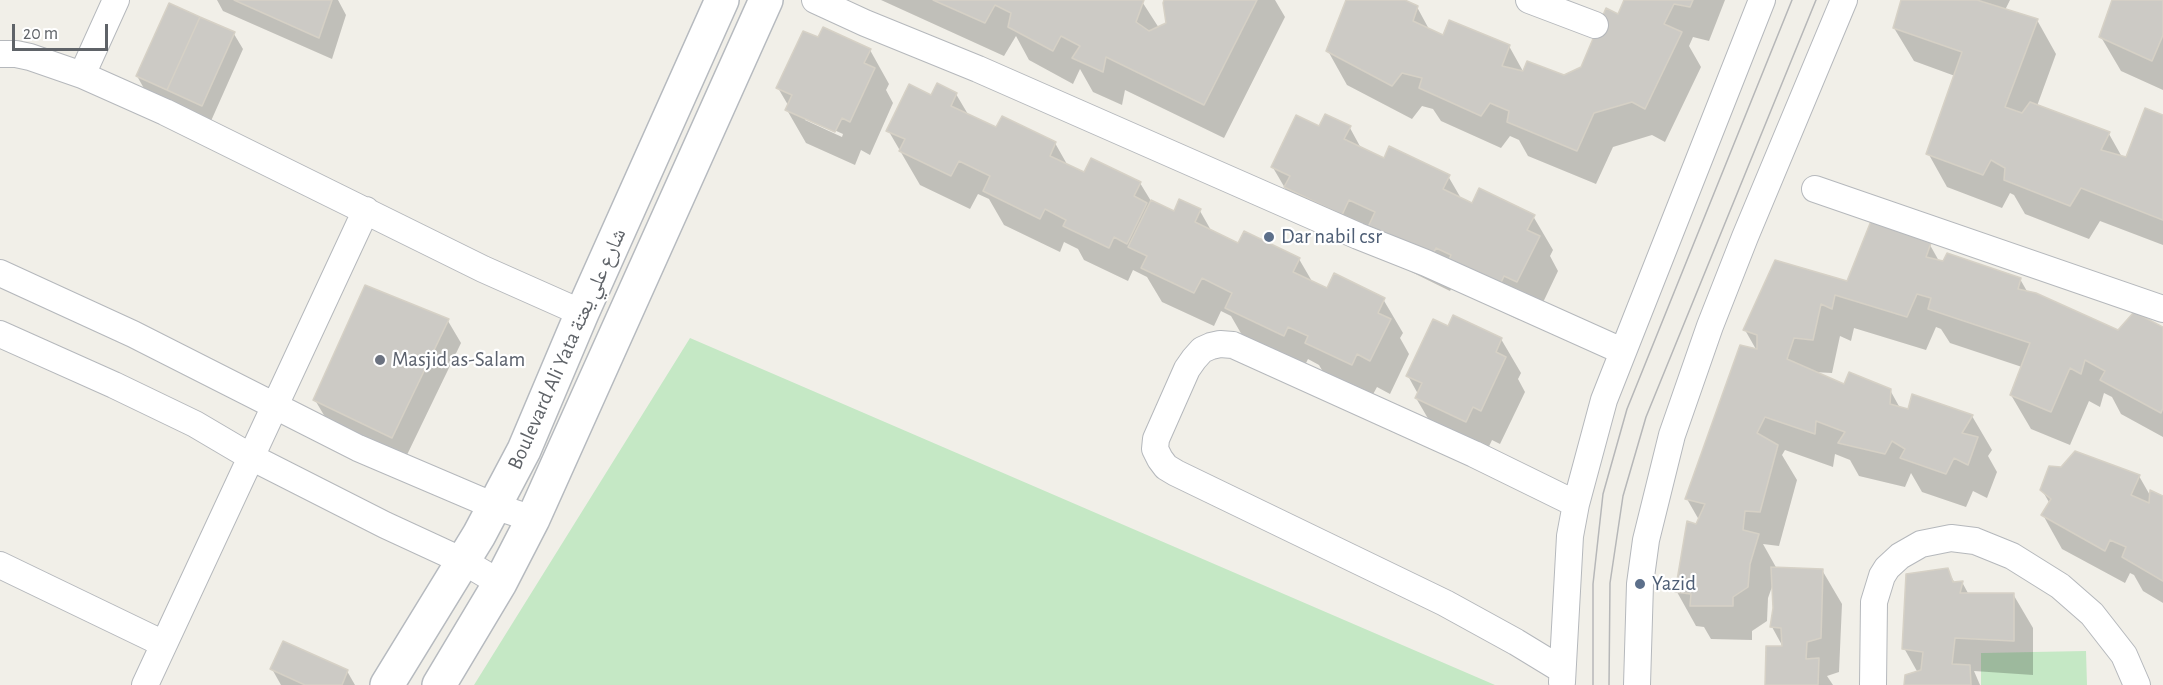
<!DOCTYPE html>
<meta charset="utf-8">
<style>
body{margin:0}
#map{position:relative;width:2163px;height:685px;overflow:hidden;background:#f1efe8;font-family:"Alegreya Sans",sans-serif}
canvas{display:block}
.scale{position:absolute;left:12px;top:24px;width:96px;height:27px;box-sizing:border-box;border:3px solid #5f6368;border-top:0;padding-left:8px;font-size:18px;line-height:21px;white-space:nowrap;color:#5f6368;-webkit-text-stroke:4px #fff;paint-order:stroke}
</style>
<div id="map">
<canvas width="2163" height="685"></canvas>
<div class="scale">20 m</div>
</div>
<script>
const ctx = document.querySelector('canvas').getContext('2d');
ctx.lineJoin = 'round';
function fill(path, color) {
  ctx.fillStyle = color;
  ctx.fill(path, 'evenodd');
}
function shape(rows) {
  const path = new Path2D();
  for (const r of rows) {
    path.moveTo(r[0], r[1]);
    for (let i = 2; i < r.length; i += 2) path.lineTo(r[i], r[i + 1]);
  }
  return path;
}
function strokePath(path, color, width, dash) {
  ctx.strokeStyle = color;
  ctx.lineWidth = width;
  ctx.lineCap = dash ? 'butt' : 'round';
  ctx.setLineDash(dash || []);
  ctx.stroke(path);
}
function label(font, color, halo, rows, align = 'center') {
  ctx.font = font + ' "Alegreya Sans","Noto Naskh Arabic",sans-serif';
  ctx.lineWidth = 4.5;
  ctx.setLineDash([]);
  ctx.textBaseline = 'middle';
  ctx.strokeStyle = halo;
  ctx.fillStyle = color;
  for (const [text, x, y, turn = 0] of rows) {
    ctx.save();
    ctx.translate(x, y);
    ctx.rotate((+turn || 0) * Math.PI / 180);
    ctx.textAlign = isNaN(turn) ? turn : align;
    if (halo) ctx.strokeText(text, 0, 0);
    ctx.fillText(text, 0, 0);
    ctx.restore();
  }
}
fill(shape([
 [690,338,1495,685,474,685],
 [2086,651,2087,685,1981,685,1981,653]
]), '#c5e8c5');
fill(shape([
 [217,0,338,0,346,15,332,59,223,11],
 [881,0,1141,0,1159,28,1167,24,1165,0,1275,0,1285,17,1224,138,1125,90,1122,105,1093,92,1080,69,1073,84,1029,60,1016,36,1004,56],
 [1348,0,1402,0,1417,7,1430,31,1444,38,1509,46,1524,73,1564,76,1582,68,1619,16,1626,0,1725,0,1709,41,1693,37,1689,46,1701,67,1665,142,1652,135,1613,147,1596,184,1528,156,1519,140,1510,136,1501,148,1441,121,1433,109,1422,106,1412,119,1347,85,1328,51],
 [1903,0,2010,0,2005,10,2037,20,2056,54,2037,106,2109,134,2122,157,2127,158,2163,116,2163,245,2100,221,2089,239,2025,214,2014,195,2010,193,2002,208,1947,187,1928,153,1955,76,1914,61,1894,28],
 [2113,0,2163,0,2163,90,2121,71,2101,37],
 [234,34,243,49,211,121,146,92,137,76],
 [870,50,889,84,886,90,893,103,870,155,861,150,855,165,806,143,787,110,788,105,778,88],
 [805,117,843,134,842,137,805,120],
 [956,94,969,116,997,129,1055,143,1068,166,1085,174,1140,183,1151,201,1175,213,1200,211,1212,232,1239,245,1299,259,1313,283,1327,290,1383,299,1403,333,1400,338,1409,354,1390,394,1377,387,1371,398,1326,377,1319,365,1308,359,1303,369,1246,342,1231,316,1221,311,1214,326,1162,302,1147,277,1133,270,1128,281,1084,260,1078,249,1064,242,1060,252,1004,225,989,199,978,194,970,209,920,185,888,130,932,97],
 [1320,128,1350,128,1362,150,1384,160,1448,176,1462,200,1472,205,1533,216,1553,250,1550,256,1558,271,1537,315,1524,309,1519,320,1469,296,1455,281,1450,291,1389,261,1292,200,1272,166],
 [1930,245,1939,261,2020,279,2028,293,2119,332,2163,329,2163,437,2121,414,2112,397,2104,393,2100,407,2089,401,2070,445,2031,429,2011,395,2022,367,1950,343,1941,329,1936,327,1926,350,1854,328,1851,341,1840,336,1832,373,1813,372,1845,386,1890,390,1900,408,1909,411,1913,396,1972,416,1992,450,1988,456,1997,472,1987,498,1973,491,1966,507,1922,492,1911,473,1905,487,1859,476,1850,460,1835,454,1833,467,1785,450,1782,455,1797,480,1779,546,1763,544,1777,569,1822,570,1842,604,1839,672,1827,676,1833,685,1767,685,1783,647,1772,627,1774,608,1773,584,1768,598,1767,621,1752,631,1752,640,1711,639,1704,627,1696,626,1677,592,1699,520,1687,499,1757,351,1745,330],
 [448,321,461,343,405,459,328,422,315,400],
 [1449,328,1501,339,1521,373,1518,379,1525,392,1500,444,1492,440,1485,455,1436,432,1416,398,1418,394,1408,376],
 [2139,476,2151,497,2163,498,2163,603,2143,591,2134,575,2130,573,2125,583,2062,549,2043,515,2050,504,2042,490],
 [1947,570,1955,583,1962,582,1969,595,2013,594,2033,628,2033,675,1974,671,1980,685,1906,685,1918,673,1904,648],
 [272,669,347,671,355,685,281,685]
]), '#0003');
const building = shape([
 [234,0,332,0,319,38,234,0],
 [933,0,1144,0,1136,22,1149,31,1166,23,1163,3,1164,0,1257,0,1204,105,1106,57,1103,72,1072,58,1080,46,1061,36,1053,51,1008,27,1011,13,995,5,985,23,933,0],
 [1346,0,1405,0,1418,6,1413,21,1443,35,1449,20,1510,45,1502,66,1523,71,1527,61,1564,75,1581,67,1606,8,1618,14,1624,0,1693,0,1690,7,1674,4,1664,24,1682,32,1645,109,1632,102,1594,113,1577,151,1507,122,1509,111,1490,103,1481,116,1419,88,1422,78,1402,73,1392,86,1326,51,1346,0],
 [1901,0,1977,0,2038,19,2005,107,2022,113,2030,102,2110,132,2101,150,2126,157,2145,108,2163,115,2163,220,2081,188,2070,206,2004,180,2005,168,1991,160,1983,175,1926,154,1962,52,1893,28,1901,0],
 [2112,0,2163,0,2163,35,2152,61,2099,37,2112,0],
 [169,3,200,17,167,90,136,76,169,3],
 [200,17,235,32,202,106,167,90,200,17],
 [823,27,871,49,864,63,875,68,850,122,842,118,835,132,785,110,792,95,776,88,803,31,818,37,823,27],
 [937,83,957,93,951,106,996,127,1002,116,1056,142,1050,156,1084,172,1091,158,1141,182,1134,196,1147,203,1127,244,1114,237,1109,248,1063,226,1066,220,1045,209,1040,219,983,191,990,176,959,161,951,176,899,151,905,139,886,131,909,84,931,95,937,83],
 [1325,114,1351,126,1344,139,1384,158,1389,146,1450,175,1443,189,1472,203,1479,188,1535,215,1527,230,1540,236,1517,282,1504,276,1499,287,1448,262,1451,255,1436,248,1431,258,1368,227,1375,212,1349,200,1342,215,1284,187,1290,176,1271,167,1296,115,1319,126,1325,114],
 [1179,199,1201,209,1195,222,1238,243,1244,231,1300,258,1293,272,1327,288,1334,273,1385,298,1378,313,1391,319,1370,361,1357,354,1352,365,1305,343,1308,336,1288,327,1284,336,1225,308,1232,293,1202,278,1194,293,1141,268,1147,256,1128,247,1151,200,1174,211,1179,199],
 [1871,221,1931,243,1926,257,1943,261,1947,253,2021,278,2018,289,2036,293,2118,330,2134,312,2163,327,2163,408,2161,413,2100,380,2105,371,2085,360,2081,374,2070,368,2051,412,2010,395,2030,343,1928,309,1931,298,1917,294,1907,317,1835,295,1832,309,1821,304,1813,340,1794,338,1787,359,1844,384,1849,372,1891,389,1890,404,1908,409,1912,394,1973,415,1962,433,1978,437,1968,465,1954,458,1946,474,1900,458,1905,449,1892,441,1885,454,1838,443,1845,432,1816,421,1815,434,1765,417,1757,433,1778,445,1760,512,1745,511,1743,530,1759,534,1750,564,1748,587,1733,597,1733,606,1690,606,1691,594,1675,592,1687,521,1696,524,1705,504,1685,499,1740,345,1757,349,1757,335,1743,330,1775,260,1847,281,1871,221],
 [365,285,449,319,392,438,313,400,365,285],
 [1453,315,1502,338,1496,352,1506,357,1481,411,1473,407,1466,422,1415,398,1422,383,1406,376,1433,319,1448,326,1453,315],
 [2075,451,2140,475,2131,495,2149,503,2150,490,2163,496,2163,581,2122,557,2126,547,2110,540,2105,551,2041,515,2051,499,2040,490,2049,466,2061,467,2075,451],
 [1771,567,1823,569,1821,638,1807,642,1806,659,1819,658,1818,685,1765,685,1766,646,1782,646,1781,628,1770,627,1773,608,1771,567],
 [1948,568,1953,582,1963,581,1960,593,2014,593,2014,641,1955,638,1952,664,1970,665,1971,685,1904,685,1905,675,1921,670,1923,652,1902,649,1906,574,1948,568],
 [283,641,348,670,342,685,305,685,270,669,283,641]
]);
fill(building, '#cccac5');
strokePath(building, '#d6d1c6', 1.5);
const street = shape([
 [815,0,865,23,978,69,1358,236,1426,263,1622,351],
 [1529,0,1595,25],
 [0,54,16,54,30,57,82,75,165,112,483,269,582,313],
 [82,75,116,0],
 [1815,189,2163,309],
 [0,273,133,334,358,448,494,506,533,519],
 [0,334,114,385,195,424,251,457,385,525,463,561,500,583],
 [0,565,164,644],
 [1562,670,1516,642,1445,603,1176,473,1166,467,1160,459,1155,449,1156,439,1187,369,1194,359,1202,350,1211,346,1220,344,1233,345,1474,454,1576,504],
 [1562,682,1570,536,1576,504,1604,400,1762,0],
 [145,685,366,210],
 [1637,685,1640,584,1646,540,1672,435,1710,326,1745,237,1844,0],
 [1873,685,1874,602,1882,576,1887,568,1900,556,1921,544,1951,538,1975,541,2012,556,2060,586,2092,614,2124,655,2137,685]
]);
const secondary = shape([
 [387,685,479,535,524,450,582,313,722,0],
 [439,685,500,583,533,519,766,0]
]);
strokePath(street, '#b5b8bc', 28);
strokePath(secondary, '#b6babf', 36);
strokePath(street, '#fff', 26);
strokePath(secondary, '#fff', 33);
strokePath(shape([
 [1593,685,1593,584,1603,494,1627,409,1792,0],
 [1609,685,1610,583,1623,496,1646,417,1816,0]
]), '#b6b7b8', 1.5);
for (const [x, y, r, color] of [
 [1269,237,6,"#5c6f8a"],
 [380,360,6,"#6b7280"],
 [1640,584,6,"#5c6f8a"]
]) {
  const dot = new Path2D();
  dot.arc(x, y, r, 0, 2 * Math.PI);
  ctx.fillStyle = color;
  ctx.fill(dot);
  strokePath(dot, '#fff', 2);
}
label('21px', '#4e5e75', '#fff', [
 ["Dar nabil csr",1281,237],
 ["Yazid",1652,584]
], 'left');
label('21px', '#5f6368', '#fff', [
 ["Boulevard Ali Yata شارع علي يعتة",567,349,-66]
]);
label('21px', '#5b616d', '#fff', [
 ["Masjid as-Salam",392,360]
], 'left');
</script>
